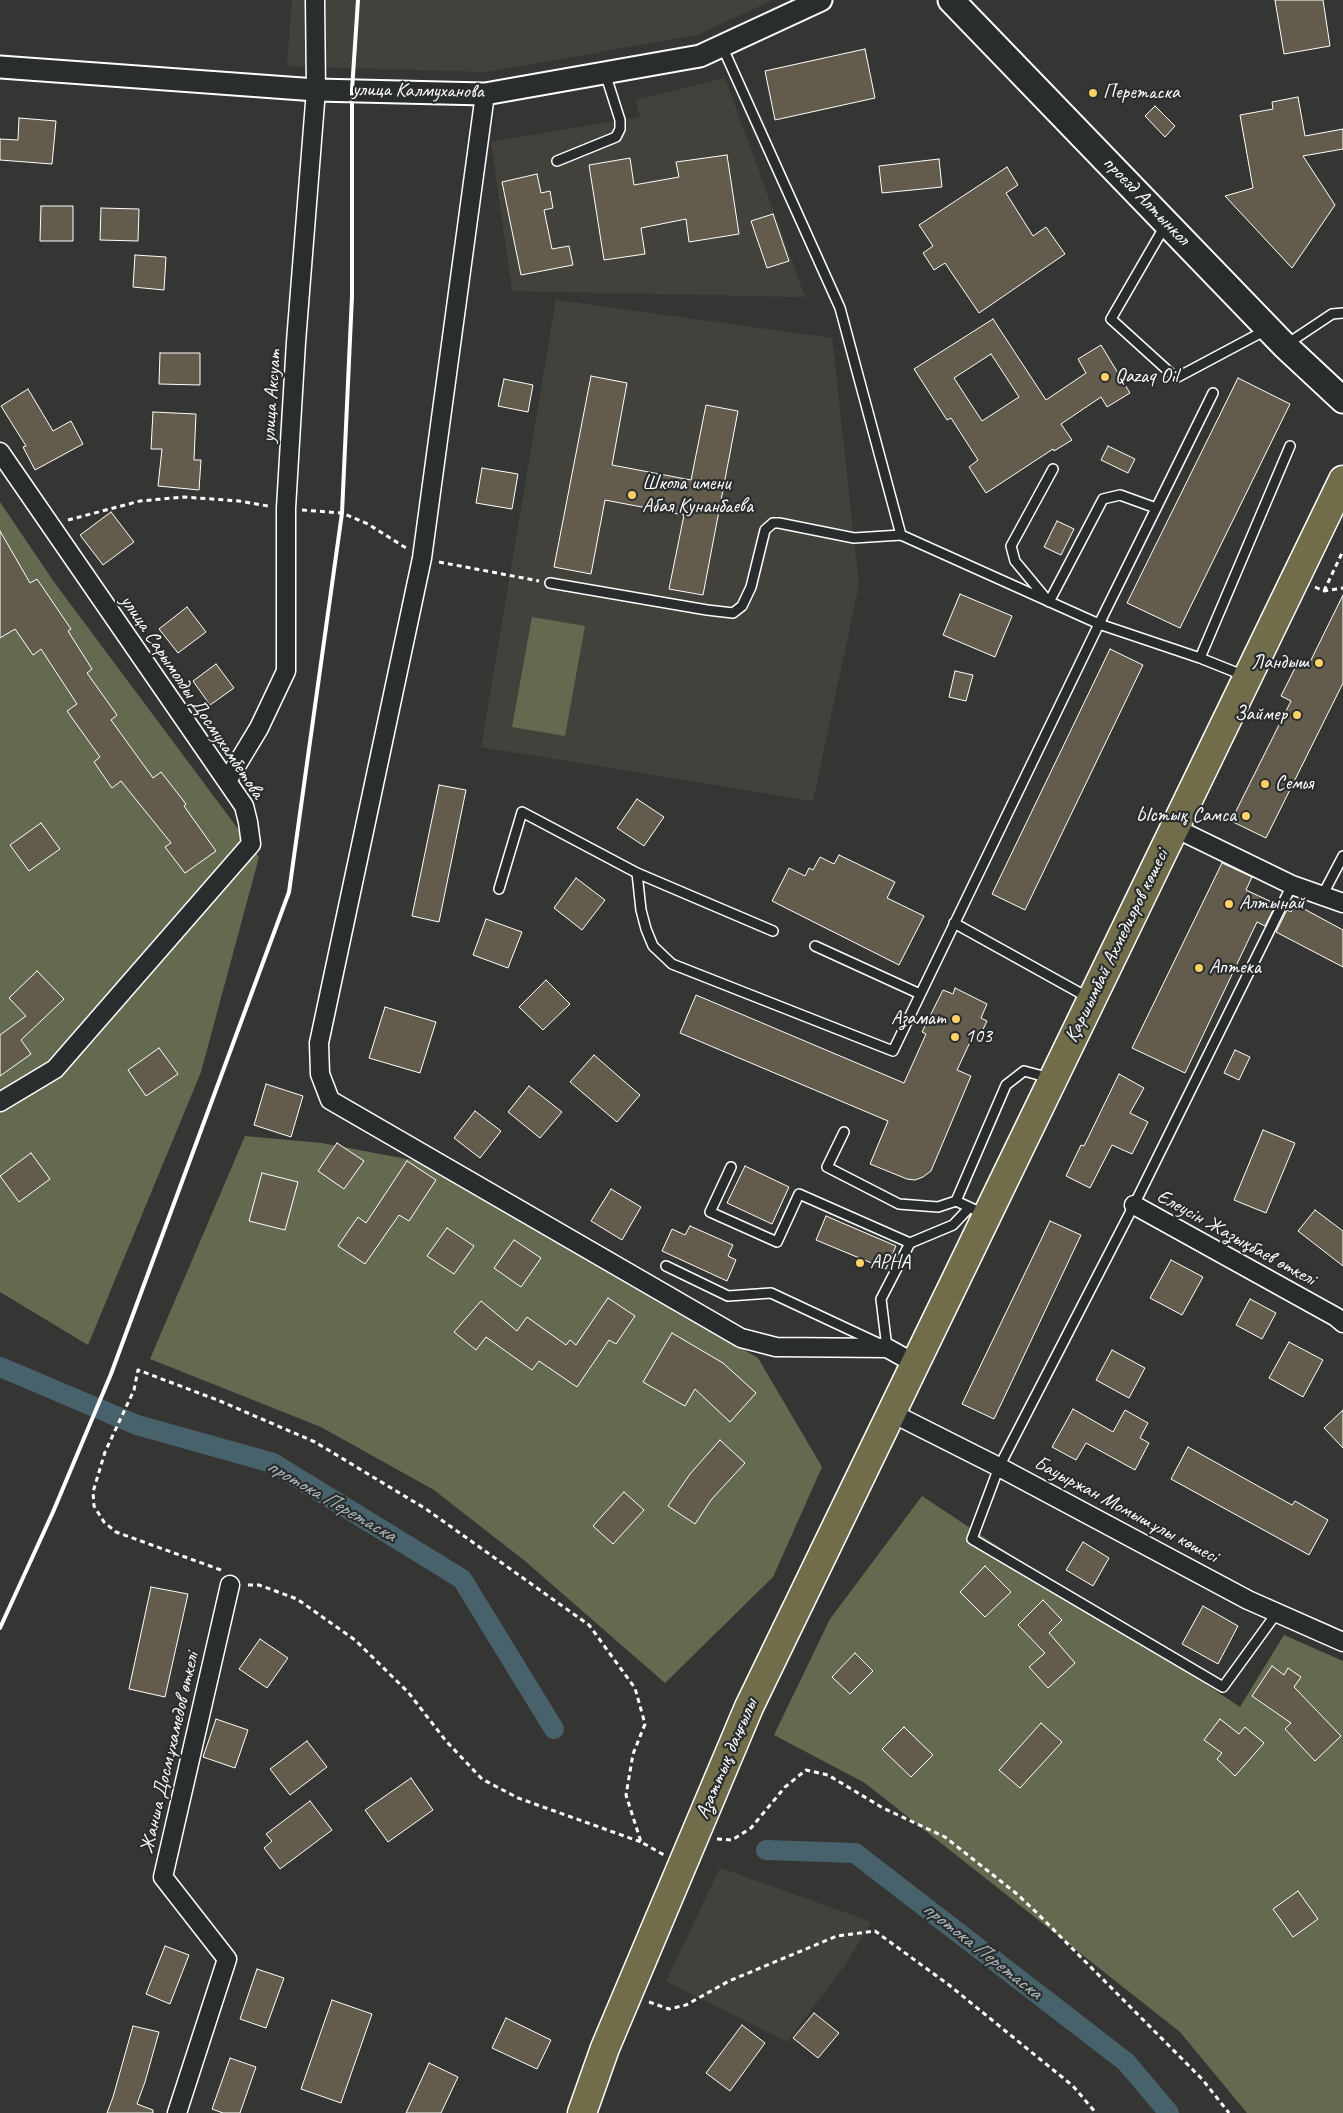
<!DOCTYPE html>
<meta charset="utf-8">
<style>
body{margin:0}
canvas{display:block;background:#353634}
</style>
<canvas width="1343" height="2113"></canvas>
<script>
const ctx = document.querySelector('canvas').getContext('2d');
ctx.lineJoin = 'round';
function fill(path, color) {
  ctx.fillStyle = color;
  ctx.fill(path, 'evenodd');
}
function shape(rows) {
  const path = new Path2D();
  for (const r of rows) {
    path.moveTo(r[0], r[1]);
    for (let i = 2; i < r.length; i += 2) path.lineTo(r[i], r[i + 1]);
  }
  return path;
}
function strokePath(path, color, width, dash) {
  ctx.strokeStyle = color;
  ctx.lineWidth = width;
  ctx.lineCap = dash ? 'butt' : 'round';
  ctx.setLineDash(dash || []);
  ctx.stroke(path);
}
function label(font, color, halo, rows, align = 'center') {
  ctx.font = font + ' Caveat,sans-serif';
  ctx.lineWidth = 4.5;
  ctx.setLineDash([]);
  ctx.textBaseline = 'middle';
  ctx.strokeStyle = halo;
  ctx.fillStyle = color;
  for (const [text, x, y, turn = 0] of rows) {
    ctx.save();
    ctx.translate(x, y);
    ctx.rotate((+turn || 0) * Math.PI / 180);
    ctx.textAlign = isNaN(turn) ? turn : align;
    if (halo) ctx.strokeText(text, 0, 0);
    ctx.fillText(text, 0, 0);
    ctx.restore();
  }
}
fill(shape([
 [292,0,773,0,697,35,486,72,287,66],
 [725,78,805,297,512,291,491,142,640,117,636,100],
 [556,300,832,338,859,584,813,801,481,747],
 [720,1868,872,1922,845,1965,787,2042,666,1981]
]), '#43413b');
fill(shape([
 [0,502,54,582,259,857,201,1072,88,1345,0,1292],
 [532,617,585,626,565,736,512,727],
 [245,1136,322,1143,417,1161,758,1358,822,1467,773,1577,665,1683,525,1561,434,1490,321,1427,150,1359],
 [922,1496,1240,1707,1284,1635,1343,1661,1343,2113,1247,2113,1180,2032,865,1783,774,1735,830,1619]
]), '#646a50');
strokePath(shape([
 [0,1367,137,1425,273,1463,462,1579,554,1729],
 [766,1850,855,1853,1126,2062,1169,2113]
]), '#48626c', 20);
const building = shape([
 [1275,0,1323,0,1330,46,1284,54,1275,0],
 [865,49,875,98,775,120,765,71,865,49],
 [1298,97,1305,136,1343,129,1343,149,1303,156,1335,205,1292,268,1225,196,1253,188,1240,115,1273,109,1272,102,1298,97],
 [1155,106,1175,126,1165,137,1145,116,1155,106],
 [19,118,56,121,52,164,0,160,0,139,18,140,19,118],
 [727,155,739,234,689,242,686,219,641,228,645,254,604,260,589,165,630,158,634,185,679,177,676,162,727,155],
 [939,159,942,187,882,193,879,166,939,159],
 [1007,167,1018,185,1006,193,1033,236,1046,227,1065,254,979,313,945,263,934,270,923,253,933,246,919,225,1007,167],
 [537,174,541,193,550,191,553,208,544,210,552,249,569,246,573,265,521,275,502,182,537,174],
 [41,206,73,206,73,241,40,241,41,206],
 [101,208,139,209,138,241,100,240,101,208],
 [773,214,789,261,767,268,751,221,773,214],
 [135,255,166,257,164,290,133,287,135,255],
 [993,319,1046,400,1086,373,1078,359,1101,345,1130,393,1107,407,1101,397,1061,424,1072,440,1054,451,1053,449,986,493,969,467,978,460,951,418,947,420,914,369,993,319],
 [991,354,1019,397,982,421,954,378,991,354],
 [160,353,200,353,200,385,159,384,160,353],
 [591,376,627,383,612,465,691,480,706,405,738,411,703,595,669,589,684,515,605,500,591,574,554,567,591,376],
 [1238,378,1290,404,1180,628,1127,603,1238,378],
 [504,379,533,385,528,412,498,406,504,379],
 [28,389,53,431,71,421,83,444,35,470,23,447,26,446,1,406,28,389],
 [153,412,196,414,194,460,201,460,199,490,158,486,162,449,151,449,153,412],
 [1108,446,1135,459,1128,473,1101,460,1108,446],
 [482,468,518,474,512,509,476,503,482,468],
 [111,512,134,542,103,565,80,535,111,512],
 [1057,521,1074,529,1061,555,1044,547,1057,521],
 [0,531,30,583,37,579,71,629,68,631,92,669,87,673,117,715,111,720,153,778,161,772,186,804,184,806,216,851,185,873,165,847,171,843,121,781,112,788,94,762,100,757,67,711,77,704,41,649,33,655,15,629,0,638,0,531],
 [960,594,1012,616,995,657,943,635,960,594],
 [1343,595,1343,683,1266,838,1231,821,1291,701,1281,696,1298,662,1308,666,1343,595],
 [187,607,206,632,178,653,159,629,187,607],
 [1110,649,1143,665,1025,910,992,894,1110,649],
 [216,664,234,688,210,705,193,681,216,664],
 [955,671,973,675,966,701,949,697,955,671],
 [439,785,466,790,439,922,412,916,439,785],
 [637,799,664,817,644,846,617,828,637,799],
 [41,823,60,849,29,871,10,845,41,823],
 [839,855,895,882,887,898,924,916,899,965,772,901,789,868,805,876,809,868,813,870,820,857,834,864,839,855],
 [1222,863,1252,877,1246,890,1276,904,1265,926,1257,922,1185,1073,1132,1048,1222,863],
 [576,878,605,900,582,930,554,908,576,878],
 [1295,904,1343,930,1343,967,1276,932,1287,910,1291,912,1295,904],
 [486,919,522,932,508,968,473,955,486,919],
 [37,971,64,999,21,1040,31,1054,0,1076,0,1035,26,1016,9,998,37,971],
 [546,980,570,1004,543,1030,519,1007,546,980],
 [955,988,987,1004,981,1018,987,1021,979,1038,973,1036,957,1070,971,1076,931,1171,923,1177,915,1180,907,1179,870,1164,888,1121,680,1033,696,995,904,1083,926,1034,922,1032,943,990,953,994,955,988],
 [385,1007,436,1022,420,1073,369,1058,385,1007],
 [159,1048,178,1074,146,1096,128,1070,159,1048],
 [1235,1050,1250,1057,1239,1080,1224,1073,1235,1050],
 [594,1055,640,1095,617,1122,570,1082,594,1055],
 [1119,1074,1144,1088,1130,1113,1148,1122,1132,1154,1112,1145,1090,1188,1066,1176,1081,1145,1084,1146,1119,1074],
 [266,1084,303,1096,291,1137,254,1125,266,1084],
 [529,1086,562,1112,540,1138,508,1112,529,1086],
 [475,1111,501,1131,480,1158,454,1138,475,1111],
 [1263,1130,1295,1143,1266,1213,1234,1200,1263,1130],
 [337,1143,364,1161,344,1189,318,1171,337,1143],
 [31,1153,50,1179,19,1202,0,1176,31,1153],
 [407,1161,436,1180,409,1221,399,1215,365,1264,338,1246,358,1217,366,1223,407,1161],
 [745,1166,789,1187,772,1224,727,1203,745,1166],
 [262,1173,298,1182,285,1230,249,1221,262,1173],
 [611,1189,641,1207,622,1240,591,1221,611,1189],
 [1315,1210,1343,1231,1343,1266,1298,1231,1315,1210],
 [826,1216,896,1246,886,1269,816,1240,826,1216],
 [1050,1221,1081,1235,994,1419,962,1404,1050,1221],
 [690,1226,733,1245,728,1256,736,1260,727,1281,662,1251,672,1229,685,1235,690,1226],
 [447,1228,474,1246,454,1274,427,1256,447,1228],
 [514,1240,541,1258,521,1287,494,1268,514,1240],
 [1171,1260,1203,1277,1182,1315,1150,1298,1171,1260],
 [608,1298,635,1316,616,1344,609,1340,577,1387,539,1361,532,1370,486,1337,476,1350,454,1332,481,1301,517,1331,527,1317,566,1345,570,1340,576,1345,608,1298],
 [1250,1299,1276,1313,1262,1339,1236,1325,1250,1299],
 [672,1333,723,1363,756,1393,730,1422,695,1389,685,1406,643,1382,672,1333],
 [1289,1342,1323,1360,1303,1397,1269,1378,1289,1342],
 [1112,1350,1145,1368,1129,1398,1096,1380,1112,1350],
 [1073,1409,1113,1432,1125,1410,1148,1423,1140,1438,1149,1443,1135,1470,1086,1443,1076,1460,1052,1447,1073,1409],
 [1343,1410,1343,1448,1324,1428,1343,1410],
 [720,1440,745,1463,711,1500,695,1524,668,1506,690,1474,720,1440],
 [1188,1447,1292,1505,1295,1501,1328,1520,1309,1555,1171,1479,1188,1447],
 [624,1492,644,1510,613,1544,593,1526,624,1492],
 [1083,1542,1109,1558,1093,1586,1066,1570,1083,1542],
 [985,1566,1011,1592,985,1617,960,1592,985,1566],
 [151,1587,188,1594,165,1697,129,1689,151,1587],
 [1043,1600,1062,1620,1049,1633,1075,1663,1048,1688,1029,1667,1045,1653,1018,1625,1043,1600],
 [1203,1606,1238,1626,1218,1664,1182,1644,1203,1606],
 [260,1639,288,1658,267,1688,239,1669,260,1639],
 [855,1653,873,1671,850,1694,832,1677,855,1653],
 [1272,1666,1284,1675,1288,1668,1301,1677,1294,1687,1341,1736,1315,1761,1285,1729,1291,1723,1252,1696,1272,1666],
 [216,1719,248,1730,235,1768,203,1757,216,1719],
 [1220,1719,1239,1734,1245,1727,1264,1743,1235,1776,1217,1759,1222,1753,1204,1740,1220,1719],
 [1041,1723,1062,1742,1020,1788,999,1770,1041,1723],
 [904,1727,933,1755,911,1777,882,1749,904,1727],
 [307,1741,327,1767,290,1795,270,1769,307,1741],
 [411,1778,433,1810,388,1842,365,1810,411,1778],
 [310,1801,332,1830,280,1869,264,1848,272,1841,266,1834,310,1801],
 [1298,1891,1318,1919,1293,1937,1273,1909,1298,1891],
 [165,1946,189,1955,170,2004,146,1994,165,1946],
 [257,1969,284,1978,266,2028,240,2019,257,1969],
 [332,2000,372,2014,341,2103,301,2089,332,2000],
 [814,2013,839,2033,818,2058,793,2038,814,2013],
 [506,2018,551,2040,537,2069,492,2048,506,2018],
 [742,2025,765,2043,730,2091,706,2073,742,2025],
 [133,2026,159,2032,145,2082,137,2104,153,2110,153,2113,107,2113,113,2097,133,2026],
 [230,2058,256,2067,240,2113,223,2113,212,2109,230,2058],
 [429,2063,458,2077,441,2113,406,2113,429,2063]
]);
fill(building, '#635c4c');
strokePath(building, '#fff', 1);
const service = shape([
 [722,46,840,308,901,535],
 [557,161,616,137,620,129,620,120,605,73],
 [1166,224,1111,319,1176,378,1266,330],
 [1287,344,1332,314,1343,313],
 [1053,469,1011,546,1015,561,1049,602,1103,499,1120,495,1156,508],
 [550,583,707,610,733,613,742,606,751,587,765,530,773,523,779,523,854,538,901,535,1099,624,1213,393],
 [1200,658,1290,446],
 [637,873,773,931],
 [499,889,522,812,637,873,641,910,646,929,653,946,672,964,893,1051,1099,624,1200,658,1245,676],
 [1322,896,1343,856],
 [954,923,1089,998],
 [815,946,920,994],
 [844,1132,827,1167,899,1204,938,1207,956,1201],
 [731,1167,710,1212,777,1242,799,1194,910,1243],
 [984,1214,956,1201,1006,1085,1024,1071,1050,1078],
 [666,1266,728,1296,771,1293,880,1344],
 [887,1348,881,1299,910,1243,953,1225,969,1208],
 [1276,1614,1223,1687,972,1539,999,1467,1134,1205,1292,885]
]);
const minor = shape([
 [485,94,422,558,319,1043,320,1074,330,1100,741,1338,776,1347,887,1348,914,1363],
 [0,452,244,806,248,822,251,844,55,1069,0,1102],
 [227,781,259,728,286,671,286,508,296,342,316,90,315,0],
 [1175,828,1292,885,1343,903],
 [1134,1205,1336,1317,1343,1323],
 [890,1412,999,1467,1248,1600,1343,1642],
 [177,2113,227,1959,163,1877,230,1585]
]);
const tertiary = shape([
 [0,67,316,90,485,94,700,56,821,0]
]);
const secondary = shape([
 [951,0,1285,346,1343,400]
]);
const primary = shape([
 [582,2113,605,2048,749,1707,1343,480]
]);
strokePath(service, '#fff', 12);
strokePath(minor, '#fff', 21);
strokePath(tertiary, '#fff', 25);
strokePath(secondary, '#fff', 29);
strokePath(primary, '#fff', 31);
strokePath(shape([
 [302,510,342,513,368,524,406,548],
 [68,520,140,501,184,497,239,501,268,506],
 [439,562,539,581],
 [1315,587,1324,591,1343,588],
 [1324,591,1343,551],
 [221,1570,116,1532,104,1522,94,1506,93,1492,105,1452,134,1390,138,1370,220,1401,315,1442,426,1509,589,1625,635,1688,645,1724,633,1754,626,1795,641,1842,664,1855],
 [248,1585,259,1585,297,1599,355,1640,408,1692,446,1741,482,1779,518,1798,641,1842],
 [717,1839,732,1840,751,1828,785,1787,806,1770,828,1775,883,1808,945,1837,1017,1894,1036,1912,1202,2079,1229,2113],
 [649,2002,669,2009,686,2005,729,1981,837,1936,875,1931,949,1985,1073,2086,1096,2113]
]), '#fff', 3, [5, 4]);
strokePath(service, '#2a2d2e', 9);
strokePath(minor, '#2a2d2e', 18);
strokePath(tertiary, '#2a2d2e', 21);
strokePath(secondary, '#2a2d2e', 25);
strokePath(primary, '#716d4b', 28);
strokePath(shape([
 [0,1628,53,1512,111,1374,289,892,342,513,352,296,352,90,358,0]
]), '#fff', 4);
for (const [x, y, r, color] of [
 [1093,93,5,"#ffd166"],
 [1105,377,5,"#ffd166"],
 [632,495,5,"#ffd166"],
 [1319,663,5,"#ffd166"],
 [1297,715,5,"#ffd166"],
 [1265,784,5,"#ffd166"],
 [1246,816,5,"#ffd166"],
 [1229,904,5,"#ffd166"],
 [1199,968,5,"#ffd166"],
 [956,1019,5,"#ffd166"],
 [955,1037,5,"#ffd166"],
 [860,1263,5,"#ffd166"]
]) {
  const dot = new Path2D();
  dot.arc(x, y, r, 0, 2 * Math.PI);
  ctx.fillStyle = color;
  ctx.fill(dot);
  strokePath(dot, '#2a2d2e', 2);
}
label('20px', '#fff', '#2a2d2e', [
 ["улица Калмуханова",418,91,1],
 ["проезд Алтынкол",1146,201,46],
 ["улица Аксуат",272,396,-86],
 ["улица Сарымолды Досмухамбетова",192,697,56],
 ["Қаршымбай Ахмедияров көшесі",1117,946,-64],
 ["Елеусін Жазықбаев өткелі",1236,1238,29],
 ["Бауыржан Момышұлы көшесі",1126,1510,28],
 ["Жанша Досмұхамедов өткелі",170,1753,-77],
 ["Азаттық даңғылы",727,1759,-67]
]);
label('20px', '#fff', '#2a2d2e', [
 ["Перетаска",1103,93],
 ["Qazaq Oil",1115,377],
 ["Школа имени",642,484],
 ["Абая Кунанбаева",642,507],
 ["Ландыш",1309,663,"right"],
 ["Займер",1287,715,"right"],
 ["Семья",1275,784],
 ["Ыстық Самса",1236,816,"right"],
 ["Алтынай",1239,904],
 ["Аптека",1209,968],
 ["Азамат",946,1019,"right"],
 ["103",965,1037],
 ["АРНА",870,1263]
], 'left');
label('italic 21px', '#adb8bd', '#2a2d2e', [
 ["протока Перетаска",331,1501,30],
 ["протока Перетаска",982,1951,38]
]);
</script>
